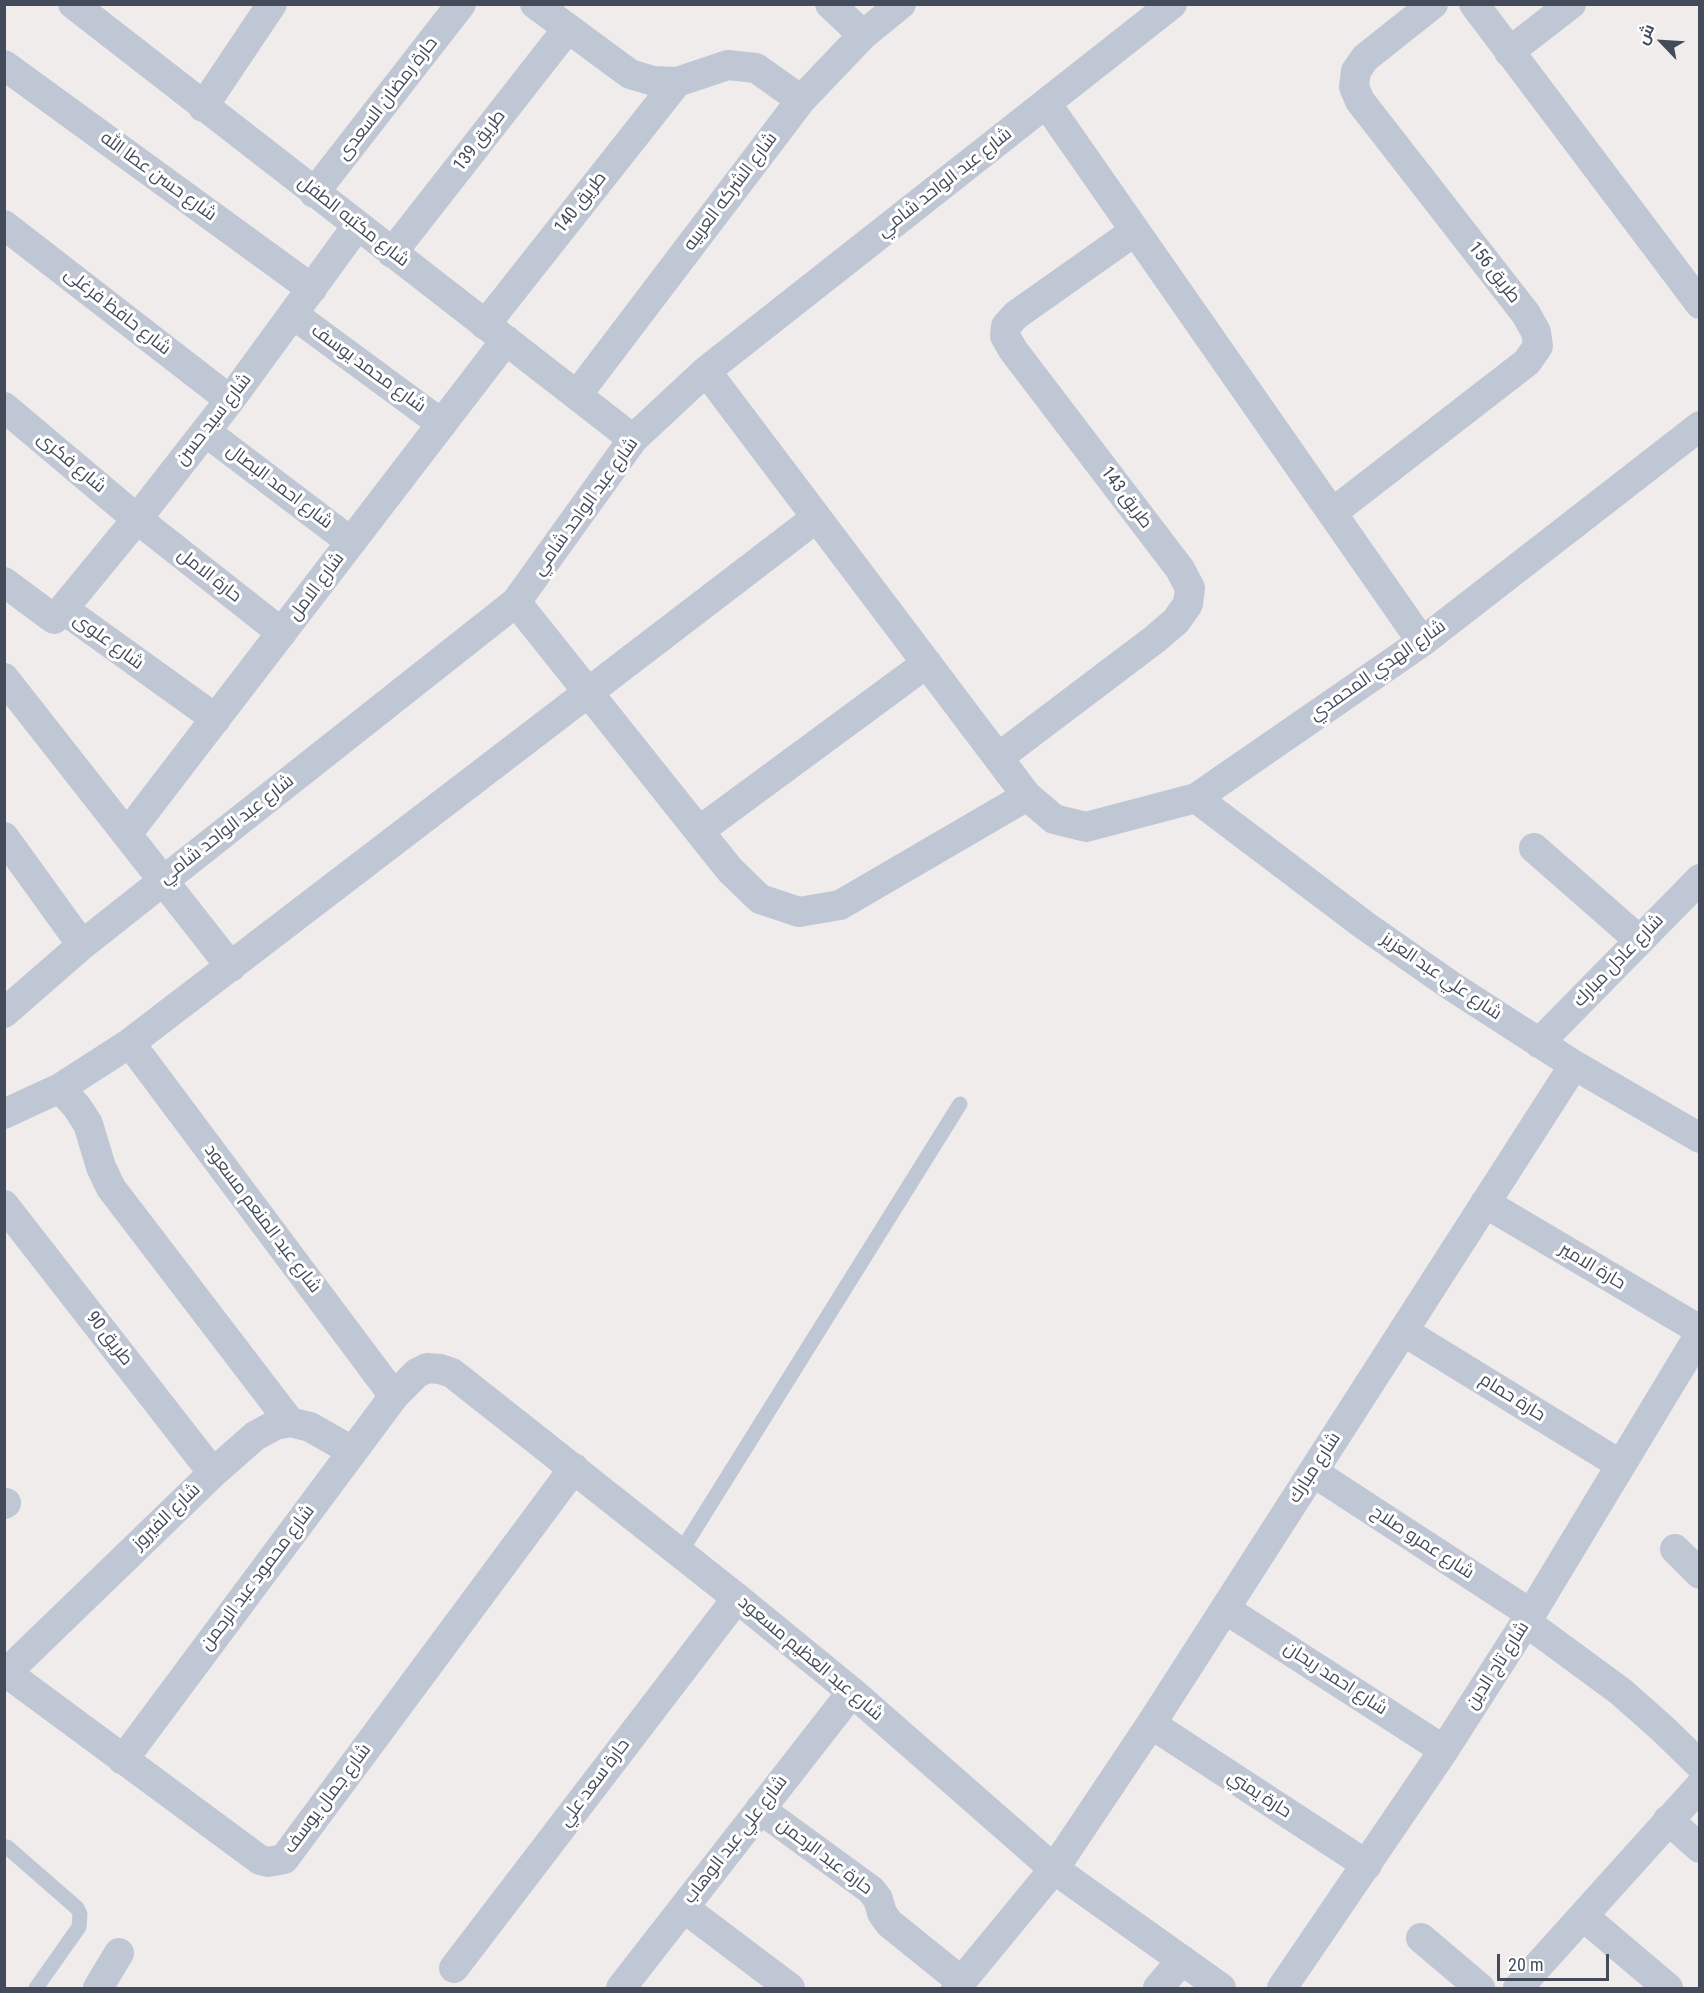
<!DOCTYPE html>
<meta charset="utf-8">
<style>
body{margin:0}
#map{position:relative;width:1704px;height:1993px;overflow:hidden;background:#efeceb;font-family:"Roboto Condensed",Cairo,sans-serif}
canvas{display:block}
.frame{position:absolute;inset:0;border:6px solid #434a5a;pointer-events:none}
.north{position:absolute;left:1632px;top:12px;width:60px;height:60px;-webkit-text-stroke:4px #fff;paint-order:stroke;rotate:295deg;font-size:16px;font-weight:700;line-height:24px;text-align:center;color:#434a5a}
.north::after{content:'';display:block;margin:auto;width:21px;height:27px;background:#434a5a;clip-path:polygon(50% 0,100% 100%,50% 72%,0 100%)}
.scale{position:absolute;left:1497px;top:1954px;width:112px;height:27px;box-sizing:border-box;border:3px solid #434a5a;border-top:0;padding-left:8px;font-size:18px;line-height:21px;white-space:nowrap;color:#434a5a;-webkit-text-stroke:4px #fff;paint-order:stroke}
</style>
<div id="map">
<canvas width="1704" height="1993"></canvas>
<div class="frame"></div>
<div class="north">ش</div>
<div class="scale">20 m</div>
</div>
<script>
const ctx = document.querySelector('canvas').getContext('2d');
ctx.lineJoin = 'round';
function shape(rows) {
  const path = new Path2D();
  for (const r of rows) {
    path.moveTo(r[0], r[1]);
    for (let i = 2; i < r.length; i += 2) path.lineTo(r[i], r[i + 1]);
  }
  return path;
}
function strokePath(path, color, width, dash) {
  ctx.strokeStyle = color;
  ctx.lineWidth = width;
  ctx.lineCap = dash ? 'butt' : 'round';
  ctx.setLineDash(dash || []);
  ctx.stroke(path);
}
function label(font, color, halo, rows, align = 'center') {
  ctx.font = font + ' "Roboto Condensed",Cairo,sans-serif';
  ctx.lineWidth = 6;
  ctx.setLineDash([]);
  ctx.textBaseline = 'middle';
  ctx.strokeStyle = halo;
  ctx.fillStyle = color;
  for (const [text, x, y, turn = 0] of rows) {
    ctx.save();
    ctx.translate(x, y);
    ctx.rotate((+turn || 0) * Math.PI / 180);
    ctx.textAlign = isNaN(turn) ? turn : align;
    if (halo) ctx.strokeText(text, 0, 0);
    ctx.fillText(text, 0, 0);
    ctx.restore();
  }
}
strokePath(shape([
 [680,1553,960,1104],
 [7,1847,77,1908,80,1914,79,1927,36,1988]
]), '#c0c7d4', 15);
strokePath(shape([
 [73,4,633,439],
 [535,4,630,74,653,81,677,82,728,65,756,68,801,100],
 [830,4,863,35],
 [1474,4,1700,304],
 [1509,52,1571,4],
 [4,65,312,289],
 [1046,103,1422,642],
 [203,107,272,4],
 [314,193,461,4],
 [4,225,230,400],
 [392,253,568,28],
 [294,315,442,424],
 [485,325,677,82],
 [706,371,1027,796,1054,819,1086,827,1196,798,1422,642,1700,426],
 [577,395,801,100,863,35,901,4],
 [4,407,137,519,282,633],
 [206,432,351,542],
 [1332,513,1527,362,1538,346,1536,332,1526,314,1360,101,1354,87,1356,71,1365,58,1433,4],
 [4,582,54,619,63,609,216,719],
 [516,602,730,870,760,899,799,912,840,905,1027,796],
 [63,609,137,519,230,400,357,226],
 [4,678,231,967],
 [999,757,1155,639,1176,621,1188,604,1190,588,1180,569,1013,350,1005,336,1006,326,1016,315,1135,231],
 [1196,798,1364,925,1450,985,1574,1065,1700,1138],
 [699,831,927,663],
 [127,834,506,340],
 [4,837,82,945],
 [1534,848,1639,940],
 [4,1013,82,945,516,602,633,439,706,371,1172,4],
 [130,1043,394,1396],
 [1539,1043,1700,879],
 [60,1088,77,1107,88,1124,101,1167,111,1188,290,1422],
 [4,1114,60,1088,130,1043,816,518],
 [1485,1203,1700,1330],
 [4,1205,213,1473],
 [1403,1331,1621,1465],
 [1313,1472,1531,1614],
 [4,1504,6,1503],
 [1675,1549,1700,1574],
 [1225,1609,1444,1750],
 [1526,1622,1620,1691,1663,1729,1700,1765],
 [7,1673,260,1860,268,1862,284,1859,574,1468],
 [4,1675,213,1473,255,1436,275,1425,290,1422,310,1427,352,1451],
 [1151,1724,1367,1865],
 [123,1760,394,1396,417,1373,427,1368,440,1369,452,1373,737,1598,852,1692,1054,1869,1221,1988],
 [760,1809,871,1890,878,1899,882,1913,889,1923,962,1982],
 [1668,1820,1700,1848],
 [684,1908,790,1988],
 [1583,1916,1668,1988],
 [1421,1938,1480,1988],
 [454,1968,737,1598],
 [98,1988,119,1953],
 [621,1988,852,1692],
 [956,1988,1054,1869,1151,1724,1574,1065],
 [1158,1988,1182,1960],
 [1282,1988,1444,1750,1531,1614,1700,1334],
 [1518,1988,1700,1786]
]), '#c0c7d4', 30);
label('18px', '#434a5a', '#fff', [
 ["حارة رمضان السعدى",388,99,-52],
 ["طريق 139",480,141,-52],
 ["شارع حسن عطا الله",158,177,36],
 ["شارع عبد الواحد شامي",945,183,-38],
 ["شارع الشركه العربيه",731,192,-53],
 ["طريق 140",581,203,-52],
 ["شارع مكتبه الطفل",353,222,38],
 ["طريق 156",1494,273,52],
 ["شارع حافظ فرغلى",117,312,38],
 ["شارع محمد يوسف",368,369,36],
 ["شارع سيد حسن",214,420,-52],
 ["شارع فكرى",71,463,40],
 ["شارع احمد البصال",279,487,37],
 ["طريق 143",1126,498,53],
 ["شارع عبد الواحد شامي",586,507,-54],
 ["حارة الامل",209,576,38],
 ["شارع الامل",317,587,-53],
 ["شارع علوى",108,642,36],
 ["شارع الهدي المحمدي",1378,671,-35],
 ["شارع عبد الواحد شامي",227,830,-38],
 ["شارع عادل مبارك",1619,961,-46],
 ["شارع علي عبد العزيز",1441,977,34],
 ["شارع عبد المنعم مسعود",262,1219,53],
 ["حارة الامير",1592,1267,31],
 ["طريق 90",109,1339,52],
 ["حارة حمام",1512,1398,32],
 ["شارع مبارك",1315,1468,-57],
 ["شارع الفيروز",167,1517,-44],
 ["شارع عمرو صلاح",1422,1543,33],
 ["شارع محمود عبد الرحمن",258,1578,-53],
 ["شارع عبد العظيم مسعود",810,1659,40],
 ["شارع تاج الدين",1498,1666,-57],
 ["شارع احمد ريحان",1335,1679,33],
 ["حارة سعد علي",595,1783,-53],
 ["حارة يمني",1259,1795,33],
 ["شارع جمال يوسف",328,1799,-53],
 ["شارع علي عبد الوهاب",736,1840,-52],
 ["حارة عبد الرحمن",824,1857,37]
]);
</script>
